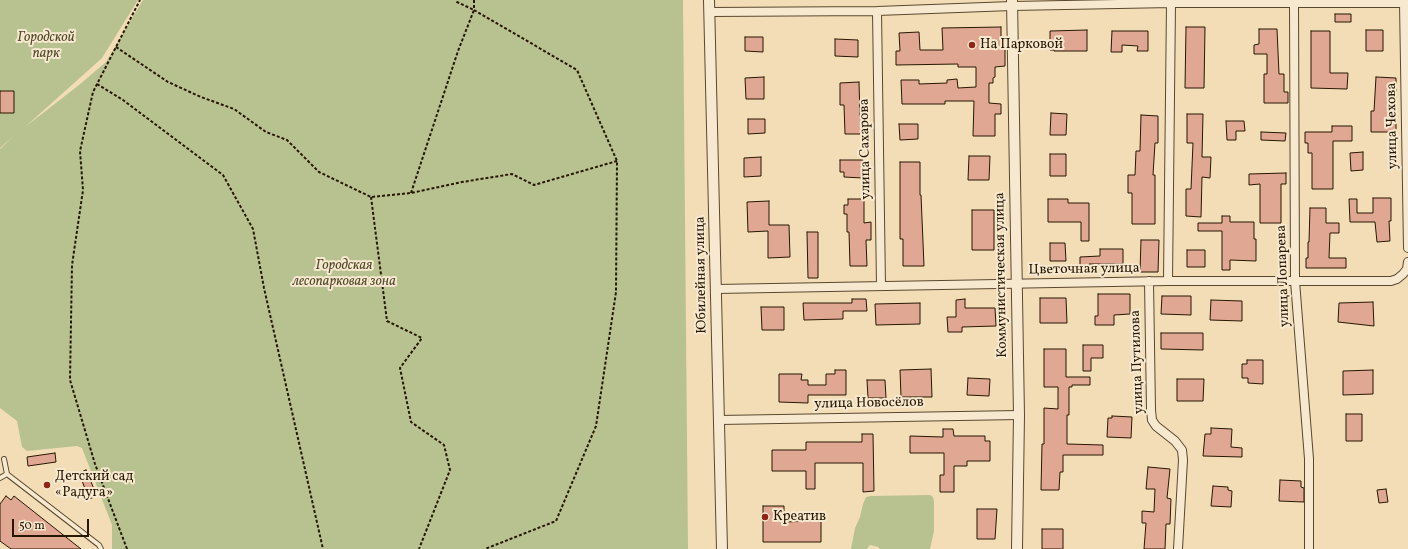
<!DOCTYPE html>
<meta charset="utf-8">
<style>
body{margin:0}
#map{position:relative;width:1408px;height:549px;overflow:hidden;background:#f2ddb7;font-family:Vollkorn,serif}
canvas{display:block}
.scale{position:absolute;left:12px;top:519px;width:77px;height:18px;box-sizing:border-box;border:2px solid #271701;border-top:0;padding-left:5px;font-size:12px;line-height:14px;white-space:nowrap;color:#271701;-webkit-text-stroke:3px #f7e9d0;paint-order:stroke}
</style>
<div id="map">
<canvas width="1408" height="549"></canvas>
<div class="scale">50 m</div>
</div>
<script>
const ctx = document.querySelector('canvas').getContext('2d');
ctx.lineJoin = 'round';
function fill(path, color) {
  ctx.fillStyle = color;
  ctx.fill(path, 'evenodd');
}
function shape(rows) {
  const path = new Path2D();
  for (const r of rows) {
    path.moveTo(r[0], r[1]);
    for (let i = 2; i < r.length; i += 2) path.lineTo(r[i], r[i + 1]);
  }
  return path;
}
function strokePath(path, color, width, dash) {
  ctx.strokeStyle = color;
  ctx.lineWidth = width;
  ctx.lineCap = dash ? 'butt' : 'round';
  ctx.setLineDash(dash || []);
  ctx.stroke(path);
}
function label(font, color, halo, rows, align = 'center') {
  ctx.font = font + ' Vollkorn,serif';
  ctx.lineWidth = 4;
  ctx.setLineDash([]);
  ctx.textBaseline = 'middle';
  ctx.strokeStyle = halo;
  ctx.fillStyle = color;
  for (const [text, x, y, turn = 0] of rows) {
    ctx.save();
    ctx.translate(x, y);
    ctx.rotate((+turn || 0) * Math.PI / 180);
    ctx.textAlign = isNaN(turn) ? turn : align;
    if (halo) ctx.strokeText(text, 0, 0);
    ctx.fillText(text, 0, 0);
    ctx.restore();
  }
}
fill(shape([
 [0,0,138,0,102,58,25,127,79,85,106,62,143,0,683,0,688,549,112,549,112,525,82,448,77,446,27,451,22,447,17,421,0,408,0,149,14,136,0,148],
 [930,495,933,497,934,502,934,531,930,549,880,549,878,547,870,545,867,549,851,549,855,528,860,517,863,504,866,497,871,496]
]), '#b8c290');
const building = shape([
 [1335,14,1351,14,1351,22,1335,22,1335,14],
 [1001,27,1001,49,1005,49,1005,66,995,67,995,77,993,78,993,83,989,83,989,103,1001,104,1001,114,995,114,995,136,973,136,974,101,945,101,945,104,902,104,901,80,919,80,919,84,947,83,947,80,957,79,958,88,976,87,976,67,958,67,958,64,896,65,896,51,900,51,899,33,919,32,920,50,943,50,942,28,1001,27],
 [1186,27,1205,27,1204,88,1185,88,1186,27],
 [1259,29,1277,29,1279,74,1284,74,1284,92,1288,92,1288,103,1264,103,1264,74,1267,74,1267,54,1254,54,1254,45,1259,44,1259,29],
 [1087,30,1087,51,1054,51,1054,50,1050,50,1050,31,1087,30],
 [1366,30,1383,30,1383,51,1366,51,1366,30],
 [1112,31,1148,31,1148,51,1137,51,1138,46,1122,45,1122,52,1111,52,1112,31],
 [1311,31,1330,31,1330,73,1348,73,1347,89,1311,88,1311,31],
 [745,37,763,37,763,52,745,51,745,37],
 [835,39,858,40,858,57,835,56,835,39],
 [764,77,764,99,746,99,745,78,764,77],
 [1376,77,1396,78,1396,132,1371,132,1371,111,1374,111,1376,77],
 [859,82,860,117,862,117,863,134,845,134,844,105,840,105,840,83,859,82],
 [0,91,14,91,14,113,0,113,0,91],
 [1051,113,1067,114,1066,135,1050,135,1051,113],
 [1187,114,1203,114,1202,157,1211,157,1210,178,1202,177,1201,217,1186,216,1186,189,1191,189,1193,143,1187,143,1187,114],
 [1141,115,1158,116,1158,143,1155,143,1153,175,1155,175,1155,224,1132,224,1132,193,1128,193,1128,175,1135,175,1136,151,1140,151,1141,115],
 [748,119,765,119,765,133,748,134,748,119],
 [1226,121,1244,121,1245,131,1236,131,1236,140,1227,140,1226,121],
 [899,124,918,124,918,139,900,140,899,124],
 [1332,126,1352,126,1352,141,1333,141,1333,189,1312,189,1312,153,1308,153,1308,143,1305,143,1305,132,1332,132,1332,126],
 [1261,132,1286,133,1285,141,1261,140,1261,132],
 [1363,152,1363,170,1351,171,1350,153,1363,152],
 [1050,154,1066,154,1066,176,1050,176,1050,154],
 [969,156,990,156,989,180,968,180,969,156],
 [761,157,761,176,744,177,744,158,761,157],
 [840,160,863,160,863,178,844,177,844,172,840,172,840,160],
 [900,162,920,162,920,195,921,195,924,266,903,266,903,239,900,239,900,162],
 [1286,173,1286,184,1281,184,1281,223,1260,223,1260,184,1249,185,1249,174,1286,173],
 [1373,198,1391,198,1391,221,1389,221,1390,241,1377,242,1375,222,1350,222,1349,199,1357,199,1357,213,1373,213,1373,198],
 [848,199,864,199,864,223,871,222,871,240,866,240,867,266,850,266,849,232,847,232,847,214,844,214,844,205,848,205,848,199],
 [1048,199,1068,199,1068,203,1089,203,1089,241,1081,241,1081,222,1048,222,1048,199],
 [769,201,769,225,789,225,790,257,768,258,768,231,748,232,747,202,769,201],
 [1310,208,1326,208,1326,223,1339,223,1339,233,1330,233,1329,258,1346,258,1346,268,1306,268,1306,258,1308,258,1308,242,1309,242,1310,208],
 [972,210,994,210,994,250,972,250,972,210],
 [1222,216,1230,216,1230,222,1254,222,1254,239,1256,239,1256,261,1230,260,1230,270,1222,270,1222,231,1198,231,1198,223,1222,223,1222,216],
 [807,232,818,232,818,278,808,278,807,232],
 [1141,240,1159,240,1158,272,1140,272,1141,240],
 [1050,243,1065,243,1066,261,1050,261,1050,243],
 [1100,249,1123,249,1123,264,1089,264,1089,272,1080,272,1080,257,1100,256,1100,249],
 [1187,250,1205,250,1205,267,1187,267,1187,250],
 [1098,294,1130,294,1130,314,1114,315,1114,325,1095,325,1095,316,1098,316,1098,294],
 [1162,296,1191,296,1191,315,1161,314,1162,296],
 [1040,298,1066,298,1067,323,1040,323,1040,298],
 [852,299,866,299,867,311,843,311,843,319,804,320,803,303,852,303,852,299],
 [965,299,965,308,995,308,996,326,962,327,962,332,948,332,947,317,956,317,956,300,965,299],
 [1211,300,1242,301,1242,321,1210,320,1211,300],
 [1373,302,1374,326,1338,322,1339,303,1373,302],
 [920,303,920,324,876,325,875,304,920,303],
 [761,307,784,307,784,330,762,330,761,307],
 [1161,333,1203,333,1203,350,1161,349,1161,333],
 [1083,345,1103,345,1103,358,1091,358,1091,371,1083,371,1083,345],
 [1044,349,1066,349,1066,377,1090,377,1090,385,1072,385,1072,387,1069,387,1069,415,1067,415,1067,444,1103,445,1103,455,1063,455,1063,472,1060,472,1059,490,1041,490,1042,444,1044,444,1044,408,1058,409,1058,387,1044,387,1044,349],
 [1247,360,1263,360,1263,384,1248,383,1248,378,1242,378,1242,364,1247,364,1247,360],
 [931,369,932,397,901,397,900,370,931,369],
 [835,370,846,370,846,395,808,395,808,403,779,402,779,374,802,374,801,380,808,380,808,385,826,385,826,374,835,374,835,370],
 [1373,370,1373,394,1343,395,1343,371,1373,370],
 [968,378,990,379,989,396,967,395,968,378],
 [1177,379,1204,379,1203,401,1177,401,1177,379],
 [867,380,885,380,886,398,868,398,867,380],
 [1346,414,1362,414,1362,441,1346,441,1346,414],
 [1112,416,1132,417,1131,438,1107,437,1108,418,1112,418,1112,416],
 [1211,428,1232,429,1231,447,1242,448,1242,457,1203,456,1205,434,1211,434,1211,428],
 [943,429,953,429,954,436,985,436,985,441,990,441,990,461,967,461,967,466,954,466,954,492,940,492,940,475,944,475,944,453,910,453,910,436,943,437,943,429],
 [862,434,873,434,874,491,863,492,863,463,815,463,815,489,806,489,806,471,772,471,772,450,806,450,806,442,862,442,862,434],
 [55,453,56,462,28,466,27,457,55,453],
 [1148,467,1170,469,1167,498,1171,499,1170,524,1166,524,1165,549,1144,549,1146,523,1142,523,1142,511,1154,512,1155,489,1146,489,1148,467],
 [86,470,97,496,89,499,79,473,86,470],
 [1280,480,1301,481,1301,487,1304,488,1304,502,1279,501,1280,480],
 [1213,486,1228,487,1228,490,1232,491,1231,507,1211,506,1213,486],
 [1386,489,1388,502,1379,503,1377,490,1386,489],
 [6,496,11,500,14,496,81,549,11,549,0,541,0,504,6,496],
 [763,506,784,506,784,522,812,521,812,518,821,518,821,542,763,542,763,506],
 [977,509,997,509,995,539,977,539,977,509],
 [1042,529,1063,529,1063,549,1042,549,1042,529]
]);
fill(building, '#e0a792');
strokePath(building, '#271701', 1);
const service = shape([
 [4,459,7,474,99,545,101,549],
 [0,478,7,474]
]);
const minor = shape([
 [1294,2,1295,281,1309,459,1309,549],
 [1404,3,1408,248],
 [877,11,881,286],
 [709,12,877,11,1012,6,1171,3,1408,3],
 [1149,281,1151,410,1152,420,1156,426,1175,441,1182,450,1183,460,1178,549],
 [1168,281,1171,3],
 [716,289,1168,281,1391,281,1397,279,1403,274,1407,269,1408,262],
 [719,420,1019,415]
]);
const tertiary = shape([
 [709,0,722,549],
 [1012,0,1019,415,1017,549]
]);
strokePath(service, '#5a482e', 6);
strokePath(minor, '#5a482e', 10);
strokePath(tertiary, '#5a482e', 12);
strokePath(shape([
 [474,0,474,10,577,70,617,161,616,292,596,426,556,521,485,549],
 [116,47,168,82,201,97,234,109,266,132,287,140,319,172,371,197,411,193,462,182,512,174,534,185,617,161],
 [97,84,123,100,223,175,253,229,264,288,323,549],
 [411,193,458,51,474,10,457,2,456,0],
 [371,197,387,321,422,338,400,368,411,422,444,445,450,470,419,549],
 [127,549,95,464,70,380,72,265,83,190,80,151,93,92,140,0]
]), '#271701', 2, [3, 2]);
strokePath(service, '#f7e9d0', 4);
strokePath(minor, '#f7e9d0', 8);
strokePath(tertiary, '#f7e9d0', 10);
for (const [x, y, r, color] of [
 [972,45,4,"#8f2418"],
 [47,485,4,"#8f2418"],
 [765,517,4,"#8f2418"]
]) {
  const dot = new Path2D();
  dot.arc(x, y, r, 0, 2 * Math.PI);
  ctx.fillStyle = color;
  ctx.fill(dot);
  strokePath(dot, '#f7e9d0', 1.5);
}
label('italic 14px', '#524a2c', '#f7e9d0', [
 ["Городской",46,38],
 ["парк",46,54],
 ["Городская",344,266],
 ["лесопарковая зона",344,282]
]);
label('14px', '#271701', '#f7e9d0', [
 ["На Парковой",980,45],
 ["Детский сад",55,477],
 ["«Радуга»",55,493],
 ["Креатив",773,517]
], 'left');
label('14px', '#271701', '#f7e9d0', [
 ["улица Чехова",1393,126,-91],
 ["улица Сахарова",866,149,-91],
 ["Цветочная улица",1084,270,-1],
 ["Юбилейная улица",702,275,-91],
 ["Коммунистическая улица",1002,275,-91],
 ["улица Лопарева",1284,276,-92],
 ["улица Путилова",1138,362,-92],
 ["улица Новосёлов",869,404,-1]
]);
</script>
